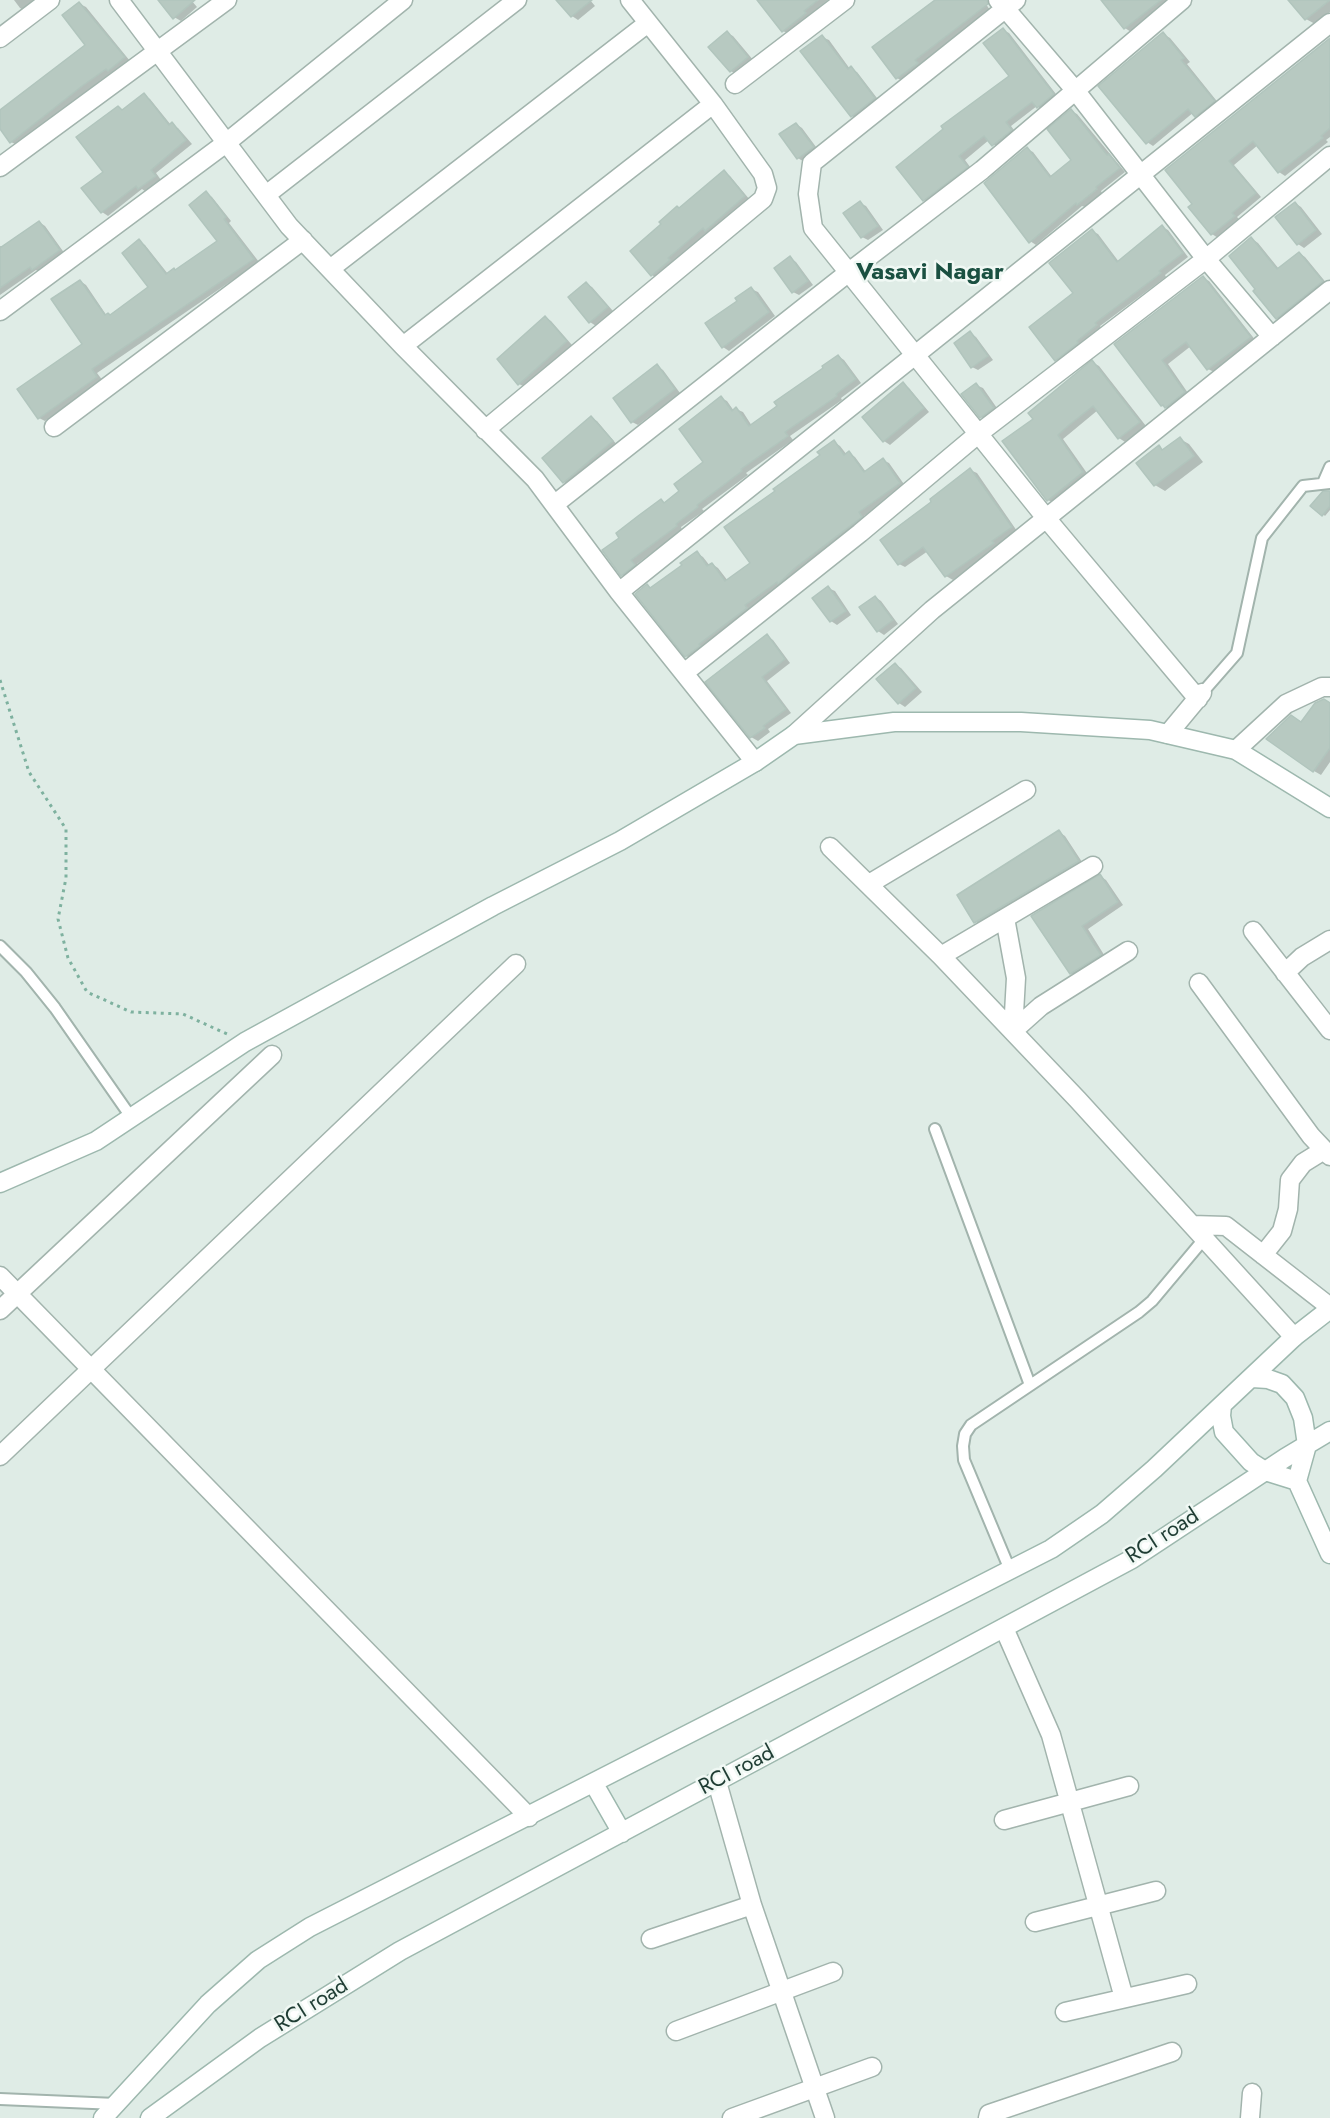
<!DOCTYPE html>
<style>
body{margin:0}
canvas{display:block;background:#dfece6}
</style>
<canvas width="1330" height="2118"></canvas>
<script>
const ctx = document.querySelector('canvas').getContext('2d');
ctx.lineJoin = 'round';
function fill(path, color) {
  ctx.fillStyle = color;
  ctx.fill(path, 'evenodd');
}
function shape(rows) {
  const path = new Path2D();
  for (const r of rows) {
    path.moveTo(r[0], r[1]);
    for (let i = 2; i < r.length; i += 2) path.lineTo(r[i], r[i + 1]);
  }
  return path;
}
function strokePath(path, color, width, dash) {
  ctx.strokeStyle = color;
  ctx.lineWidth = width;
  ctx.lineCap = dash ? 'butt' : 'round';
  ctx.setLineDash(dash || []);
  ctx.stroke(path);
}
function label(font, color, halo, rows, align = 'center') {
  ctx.font = font + ' Jost,sans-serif';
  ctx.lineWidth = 5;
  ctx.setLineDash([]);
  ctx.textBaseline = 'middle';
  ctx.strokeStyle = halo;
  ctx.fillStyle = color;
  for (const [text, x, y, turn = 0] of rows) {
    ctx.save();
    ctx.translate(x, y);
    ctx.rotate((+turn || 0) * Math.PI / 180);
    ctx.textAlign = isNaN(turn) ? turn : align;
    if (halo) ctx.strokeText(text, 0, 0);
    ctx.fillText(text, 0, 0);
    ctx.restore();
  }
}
fill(shape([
 [14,0,41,0,26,12,20,8],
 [160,0,191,0,197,7,181,21,174,17],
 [558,0,590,0,595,6,578,20,572,16],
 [765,0,828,0,809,15,811,17,789,34,783,31],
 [936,0,983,0,990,10,920,64,923,67,904,82,897,78,874,47],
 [1103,0,1171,0,1131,32,1125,28],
 [1290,0,1330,0,1330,12,1315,24,1306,19],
 [80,4,86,7,130,61,115,73,112,72,17,145,11,142,0,127,0,112,87,45],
 [1003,30,1009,33,1059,98,1044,111,1037,106,1011,126,1017,134,999,149,989,140,965,160,973,171,930,204,924,200,1011,77],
 [727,33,733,36,754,61,737,75,731,71],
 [1163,34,1170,38,1190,62,1187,64,1220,105,1202,119,1194,112,1153,146,1147,142],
 [822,37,829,40,850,69,857,72,880,102,859,120,852,116,802,52],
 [1330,40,1330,137,1326,140,1328,142,1285,176,1279,172,1258,145,1234,165,1261,197,1237,217,1240,220,1218,238,1212,234,1190,207,1194,204,1167,171],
 [144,95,150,99,171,125,178,128,192,144,156,173,161,180,146,192,142,189,108,216,102,212,105,172,118,107,124,111],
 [1071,111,1077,114,1125,172,1101,191,1102,193,1085,207,1082,206,1036,245,1030,241,1027,149,1033,152,1052,177,1073,160],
 [796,124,802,128,819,151,804,162,798,158],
 [724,172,730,176,750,200,673,262,658,279,652,275,632,251],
 [206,193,212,197,231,221,229,223,259,262,97,373,103,381,45,421,39,418,84,344,80,281,86,285,107,316,111,316,150,287,139,241,145,245,168,274,176,271,219,241],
 [860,203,866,206,883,230,868,240,862,237],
 [1295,203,1301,207,1322,234,1304,248,1298,244],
 [39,222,45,226,65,254,39,272,36,270,0,295,0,246,3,247],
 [1162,227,1168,230,1188,257,1165,275,1166,277,1100,326,1102,329,1062,363,1056,360,1092,231,1098,234,1119,262],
 [1252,239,1258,243,1279,269,1299,253,1305,257,1328,285,1283,322,1277,318,1257,289],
 [790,258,796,262,813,285,799,295,793,292],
 [1203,278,1209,281,1256,341,1214,372,1208,369,1191,346,1168,364,1190,396,1172,411,1162,405,1116,345],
 [586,284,592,287,613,311,596,326,590,322],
 [751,289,758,292,775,316,729,351,723,347,707,324,739,301],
 [545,317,551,321,572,345,525,387,519,384],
 [970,333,976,337,993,360,978,370,972,367],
 [838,356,844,360,861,383,841,398,842,400,790,436,793,440,746,473,748,475,702,509,704,511,681,527,682,530,637,564,639,569,628,578,622,575,621,539,661,501,666,504,681,492,706,463,721,398,727,401,734,411,736,409,743,412,752,426],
 [1092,362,1099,366,1146,426,1125,442,1119,438,1098,410,1063,439,1089,476,1054,503,1048,500,1035,419],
 [657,366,663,370,680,393,638,425,632,422],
 [903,384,909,388,929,412,890,445,884,441,864,417],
 [976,385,983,388,999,411,987,420,981,417],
 [591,418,597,421,618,446,570,486,564,482,544,459],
 [1180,439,1189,444,1203,462,1165,491,1155,485,1138,463,1159,447,1164,450],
 [834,442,840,446,847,455,849,453,855,457,866,472,883,460,889,463,906,487,864,516,867,521,750,609,752,611,692,659,686,656,647,586,652,588,684,566,697,553,703,557,710,566,712,564,718,568,728,581,752,564,777,492,822,456],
 [970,470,977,473,1017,531,953,580,946,576,928,551,905,567,899,564,933,502],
 [1330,495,1330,510,1325,516,1323,514],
 [828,588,835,591,851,615,837,625,831,621],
 [875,597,881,601,898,624,884,635,878,631],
 [767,636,773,640,790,663,767,681,791,713,768,729,770,732,758,741,751,737,707,682],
 [895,665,901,668,922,692,905,707,899,703],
 [1330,704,1330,762,1321,775,1314,771,1302,723],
 [1059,832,1065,836,1084,865,982,926,976,922],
 [1100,876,1106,880,1123,905,1088,929,1106,958,1078,977,1071,973,1054,946]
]), '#0003');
const building = shape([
 [158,0,195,0,173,19,158,0],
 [556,0,592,0,571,17,556,0],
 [757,0,818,0,804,11,806,13,782,32,757,0],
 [935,0,987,0,988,4,915,60,918,63,896,79,872,47,935,0],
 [1101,0,1161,0,1124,29,1101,0],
 [1288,0,1330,0,1305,20,1288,0],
 [79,2,125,57,108,71,106,69,82,86,10,143,0,129,0,110,85,45,62,15,79,2],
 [1003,28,1054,94,1037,108,1032,102,1006,122,1012,130,992,146,984,136,959,156,968,167,923,201,896,167,943,129,941,126,1009,76,983,43,1003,28],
 [727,31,748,57,730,72,708,47,727,31],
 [1163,32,1184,58,1181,60,1215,101,1195,117,1188,109,1146,144,1098,86,1163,32],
 [822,35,848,69,851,66,875,98,851,117,800,51,822,35],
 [1330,38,1330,128,1321,136,1323,138,1278,173,1253,141,1229,161,1256,193,1232,213,1235,216,1211,235,1188,207,1192,204,1165,170,1330,38],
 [144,93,169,125,172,122,186,140,151,170,156,176,138,189,136,186,101,213,81,188,103,172,76,137,118,106,122,110,144,93],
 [1071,109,1107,155,1109,154,1120,168,1096,187,1097,189,1077,205,1076,203,1029,243,984,183,1027,147,1050,177,1071,160,1047,129,1071,109],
 [796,123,814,147,797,159,779,134,796,123],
 [724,170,745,196,705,231,703,228,668,258,670,260,651,276,630,251,661,224,659,222,677,206,679,208,724,170],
 [206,191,226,217,224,219,254,259,92,369,97,377,38,419,17,389,82,344,51,299,80,280,105,315,108,313,110,315,148,287,122,253,139,239,166,274,174,268,175,270,217,241,189,205,206,191],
 [860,201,878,226,861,238,843,213,860,201],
 [1295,202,1316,230,1297,245,1275,217,1295,202],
 [39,221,60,250,32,270,30,267,0,288,0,248,39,221],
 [1162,225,1183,253,1159,271,1161,273,1095,323,1097,325,1077,341,1078,343,1055,361,1029,327,1073,293,1049,263,1092,229,1117,262,1162,225],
 [1251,237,1277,269,1299,252,1323,281,1276,319,1253,291,1255,289,1229,256,1251,237],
 [790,256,808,281,792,293,774,268,790,256],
 [1203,276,1251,337,1207,370,1186,342,1162,360,1185,392,1165,408,1163,405,1161,406,1114,344,1203,276],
 [586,282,608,307,589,323,568,297,586,282],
 [751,287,769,312,722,348,705,323,737,301,735,298,751,287],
 [545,316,567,341,518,385,497,359,545,316],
 [970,331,988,356,971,368,954,343,970,331],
 [838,355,856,379,836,394,837,396,785,432,788,436,741,469,742,471,697,505,698,507,676,524,677,526,631,560,635,565,621,576,602,550,619,538,616,533,638,516,661,499,664,503,679,491,674,484,703,462,679,429,721,396,732,411,736,407,749,426,777,406,774,402,823,368,822,366,838,355],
 [1092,360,1140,422,1118,439,1093,406,1069,425,1058,435,1083,472,1047,501,1002,441,1033,419,1028,413,1092,360],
 [657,364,675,389,631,423,613,398,657,364],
 [903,382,924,408,883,442,862,417,903,382],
 [976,383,994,408,980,418,961,394,976,383],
 [591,416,613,441,563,483,542,458,591,416],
 [1180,437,1194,456,1154,486,1136,463,1159,445,1162,450,1180,437],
 [834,440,844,455,849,451,864,472,883,458,900,483,859,512,862,517,796,567,778,584,777,582,745,605,747,608,699,644,700,646,685,657,635,594,647,584,650,588,682,565,680,563,697,551,707,566,712,563,725,581,750,563,724,527,775,491,773,489,820,455,817,452,834,440],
 [970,468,1012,527,992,541,994,543,945,577,923,547,898,565,880,540,931,502,930,499,970,468],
 [1323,491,1330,491,1330,506,1322,516,1310,506,1323,491],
 [828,586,846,611,830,622,812,598,828,586],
 [875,596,893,620,877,632,859,607,875,596],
 [767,634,785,659,762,677,786,709,763,726,765,728,750,738,705,682,767,634],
 [895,663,916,688,898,704,876,679,895,663],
 [1324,699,1330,703,1330,748,1313,772,1266,739,1291,715,1301,722,1315,703,1324,699],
 [1059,830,1079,861,974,923,957,895,1059,830],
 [1100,874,1118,902,1082,926,1101,955,1070,974,1031,916,1100,874]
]);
fill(building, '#b7c9c1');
strokePath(building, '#b1c5bd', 1.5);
const lane = shape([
 [1323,483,1330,467],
 [1202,693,1237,653,1262,538,1303,486,1330,483],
 [0,946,26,972,55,1008,131,1117],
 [935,1129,1030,1385],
 [1010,1570,964,1460,963,1446,965,1434,971,1425,1139,1312,1152,1301,1204,1239],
 [0,2099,116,2104]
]);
const street = shape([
 [119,0,289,226,403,346,535,479,619,592,755,762],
 [998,0,1075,90,1206,259,1272,337],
 [1016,0,812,163,808,194,813,228,1046,518,1198,699],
 [0,38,50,0],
 [735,84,845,0],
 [0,167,227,0],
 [266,195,517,0],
 [330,269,648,23],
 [0,311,226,143,403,0],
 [403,346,713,104],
 [54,427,303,240],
 [485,430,763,199,767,188,763,174,713,104,630,0],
 [555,504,849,272,982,170,1182,0],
 [619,592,1330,23],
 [684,673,860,533,978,434,1206,259,1330,156],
 [1168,734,1202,693],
 [794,735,932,610,1330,290],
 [1236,750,1286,704,1322,687,1330,687],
 [830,847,941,956,1078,1100,1294,1337],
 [869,884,1026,790],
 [1005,918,1016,978,1013,1031],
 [1253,931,1330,1030],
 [941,956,1093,866],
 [1285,973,1302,957,1330,940],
 [1199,983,1311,1136,1330,1156],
 [1013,1031,1041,1006,1128,951],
 [1192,1225,1226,1226,1330,1307],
 [1263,1255,1282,1231,1288,1209,1290,1180,1303,1163,1324,1150],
 [0,1276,529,1817],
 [0,1310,272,1055],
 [0,1456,516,964],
 [1004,1628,1051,1735,1124,1998],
 [717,1782,752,1905,825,2118],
 [1004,1820,1129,1786],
 [1035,1922,1156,1891],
 [651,1939,752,1905],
 [1065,2012,1187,1984],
 [676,2031,833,1972],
 [732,2118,872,2067],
 [988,2118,989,2114,1172,2052],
 [1250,2118,1252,2093]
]);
const secondary = shape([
 [0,1183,96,1141,245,1042,493,906,620,841,755,762,794,735,894,722,1021,722,1150,730,1236,750,1330,808],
 [1252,1378,1268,1379,1282,1384,1295,1398,1303,1418,1307,1445,1297,1481,1330,1554],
 [1222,1405,1221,1416,1224,1432,1251,1462,1265,1471,1297,1481],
 [594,1784,622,1833],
 [103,2118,208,2004,258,1960,310,1927,1051,1549,1102,1514,1154,1469,1294,1337,1330,1309],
 [150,2118,260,2038,400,1951,1132,1559,1285,1458,1330,1431]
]);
strokePath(lane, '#a2b4ad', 14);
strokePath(street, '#a2b4ad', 21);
strokePath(secondary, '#9db8ae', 21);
strokePath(shape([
 [0,680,29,772,66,829,66,878,58,919,68,958,87,992,131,1012,183,1014,227,1034]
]), '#7eb19f', 3, [3, 4.5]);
strokePath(lane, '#fff', 10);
strokePath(street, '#fff', 18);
strokePath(secondary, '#fff', 18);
label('22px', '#1f3d34', '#f0f8f4', [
 ["RCI road",1163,1537,-33],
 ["RCI road",737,1771,-28],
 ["RCI road",312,2006,-32]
]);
label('bold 24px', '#1a5041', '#f0f8f4', [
 ["Vasavi Nagar",930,273]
]);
</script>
